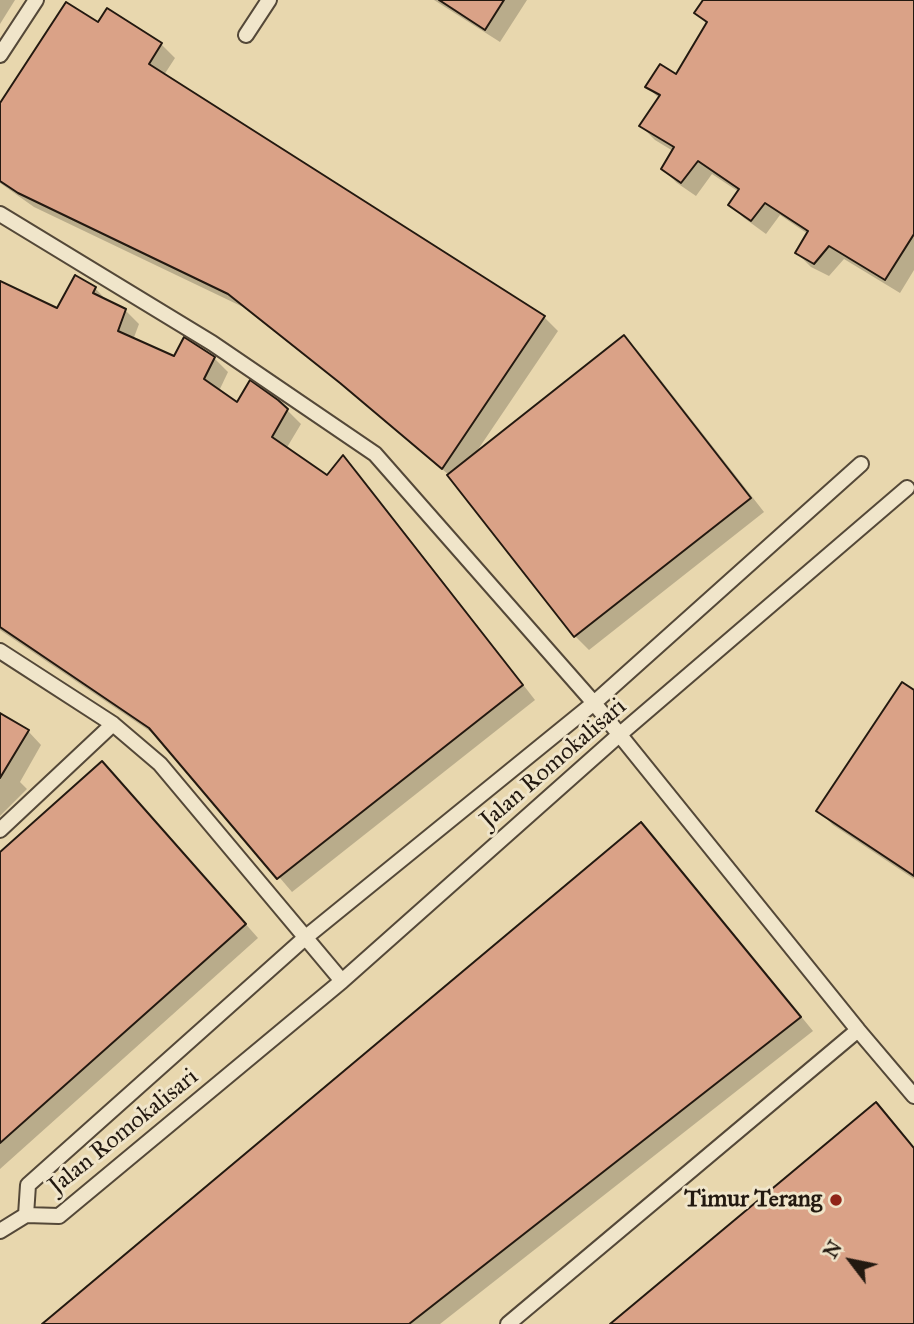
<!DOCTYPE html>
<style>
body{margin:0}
#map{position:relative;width:914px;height:1324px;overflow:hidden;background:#e8d7ae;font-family:"IM FELL Great Primer",serif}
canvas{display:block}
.north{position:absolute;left:816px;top:1226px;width:70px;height:70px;-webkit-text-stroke:5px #f0e5ca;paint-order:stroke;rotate:302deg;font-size:19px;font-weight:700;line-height:28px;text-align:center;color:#231910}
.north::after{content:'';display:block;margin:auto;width:24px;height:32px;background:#231910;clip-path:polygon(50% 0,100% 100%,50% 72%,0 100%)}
</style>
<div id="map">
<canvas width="914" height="1324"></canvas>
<div class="north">N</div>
</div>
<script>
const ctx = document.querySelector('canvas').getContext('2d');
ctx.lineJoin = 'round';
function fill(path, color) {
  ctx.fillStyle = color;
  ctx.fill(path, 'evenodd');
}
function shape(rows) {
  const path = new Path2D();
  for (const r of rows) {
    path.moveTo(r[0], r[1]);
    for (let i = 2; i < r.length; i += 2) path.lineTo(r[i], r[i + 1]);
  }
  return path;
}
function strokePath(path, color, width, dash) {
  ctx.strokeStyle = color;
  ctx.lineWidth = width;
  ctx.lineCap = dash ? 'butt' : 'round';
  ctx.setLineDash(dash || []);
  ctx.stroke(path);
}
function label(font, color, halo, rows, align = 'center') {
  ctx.font = font + ' "IM FELL Great Primer",serif';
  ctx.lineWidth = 6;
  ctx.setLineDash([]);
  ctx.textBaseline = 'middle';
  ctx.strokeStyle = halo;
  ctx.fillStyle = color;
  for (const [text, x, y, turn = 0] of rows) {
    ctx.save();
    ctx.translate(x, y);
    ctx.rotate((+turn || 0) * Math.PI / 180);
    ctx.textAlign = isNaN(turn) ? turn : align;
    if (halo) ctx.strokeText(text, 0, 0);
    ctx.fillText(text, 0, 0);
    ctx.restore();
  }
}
fill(shape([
 [0,0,15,0,0,24],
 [434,0,527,0,500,42],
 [705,0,914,0,914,270,900,293,844,259,829,276,811,267,797,253,808,234,780,215,766,234,744,218,730,204,739,192,712,174,696,196,677,183,663,169,673,151,655,140,641,126,660,99,647,87,676,76,708,25,696,13],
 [98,25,161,44,175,58,164,75,544,317,558,331,475,454,624,337,638,351,764,512,589,650,575,636,449,475,356,396,243,307,34,207,0,183,0,106],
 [0,283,58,311,95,288,109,303,125,310,139,324,133,340,175,359,214,358,228,372,219,391,237,405,287,410,301,424,286,449,327,478,343,458,357,471,535,700,292,892,160,738,0,630],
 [914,692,914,879,833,825,819,811],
 [0,715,28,731,41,745,20,782,27,789,0,816],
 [116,777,258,938,0,1169,0,854],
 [641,824,655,838,813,1031,440,1324,45,1324]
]), '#0003');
const building = shape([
 [439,0,504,0,485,30,439,0],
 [703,0,914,0,914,234,885,280,829,246,814,264,795,253,808,231,765,203,751,221,728,205,739,189,698,161,681,183,661,169,674,147,639,126,660,95,645,87,660,64,676,74,707,22,694,13,703,0],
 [66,2,98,22,107,8,162,43,149,64,545,316,442,469,340,383,228,294,18,193,0,181,0,103,66,2],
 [75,275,96,287,93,293,126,309,118,331,174,356,184,337,215,357,204,379,237,402,250,380,278,400,288,409,272,437,327,475,343,455,523,685,277,879,149,728,0,627,0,281,57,308,75,275],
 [624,335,751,498,574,637,447,475,624,335],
 [902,682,914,690,914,876,816,811,902,682],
 [0,713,29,730,0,778,0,713],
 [102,761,246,924,0,1143,0,852,102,761],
 [641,822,801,1017,409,1324,42,1324,641,822],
 [876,1102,914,1148,914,1324,610,1324,876,1102]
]);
fill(building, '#daa287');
strokePath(building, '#231910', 2);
const service = shape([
 [246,35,269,0],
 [0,55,36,0],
 [0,214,212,343,375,454,594,703,858,1030,914,1096],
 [0,651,113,724,160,764,342,981],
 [0,830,113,724],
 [26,1215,59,1216,342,981,619,735,907,488],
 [26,1215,28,1185,306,937,594,703,861,464],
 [0,1231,26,1215],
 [508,1324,858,1030]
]);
strokePath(service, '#544838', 18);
strokePath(service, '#f0e5ca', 14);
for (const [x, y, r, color] of [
 [836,1200,7,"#8f2418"]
]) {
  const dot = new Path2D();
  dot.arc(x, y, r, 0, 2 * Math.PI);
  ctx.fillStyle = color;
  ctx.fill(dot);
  strokePath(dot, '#f0e5ca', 2.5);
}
label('24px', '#231910', '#f0e5ca', [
 ["Jalan Romokalisari",554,764,-41],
 ["Jalan Romokalisari",124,1132,-39]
]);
label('bold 24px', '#231910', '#f0e5ca', [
 ["Timur Terang",822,1200]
], 'right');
</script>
